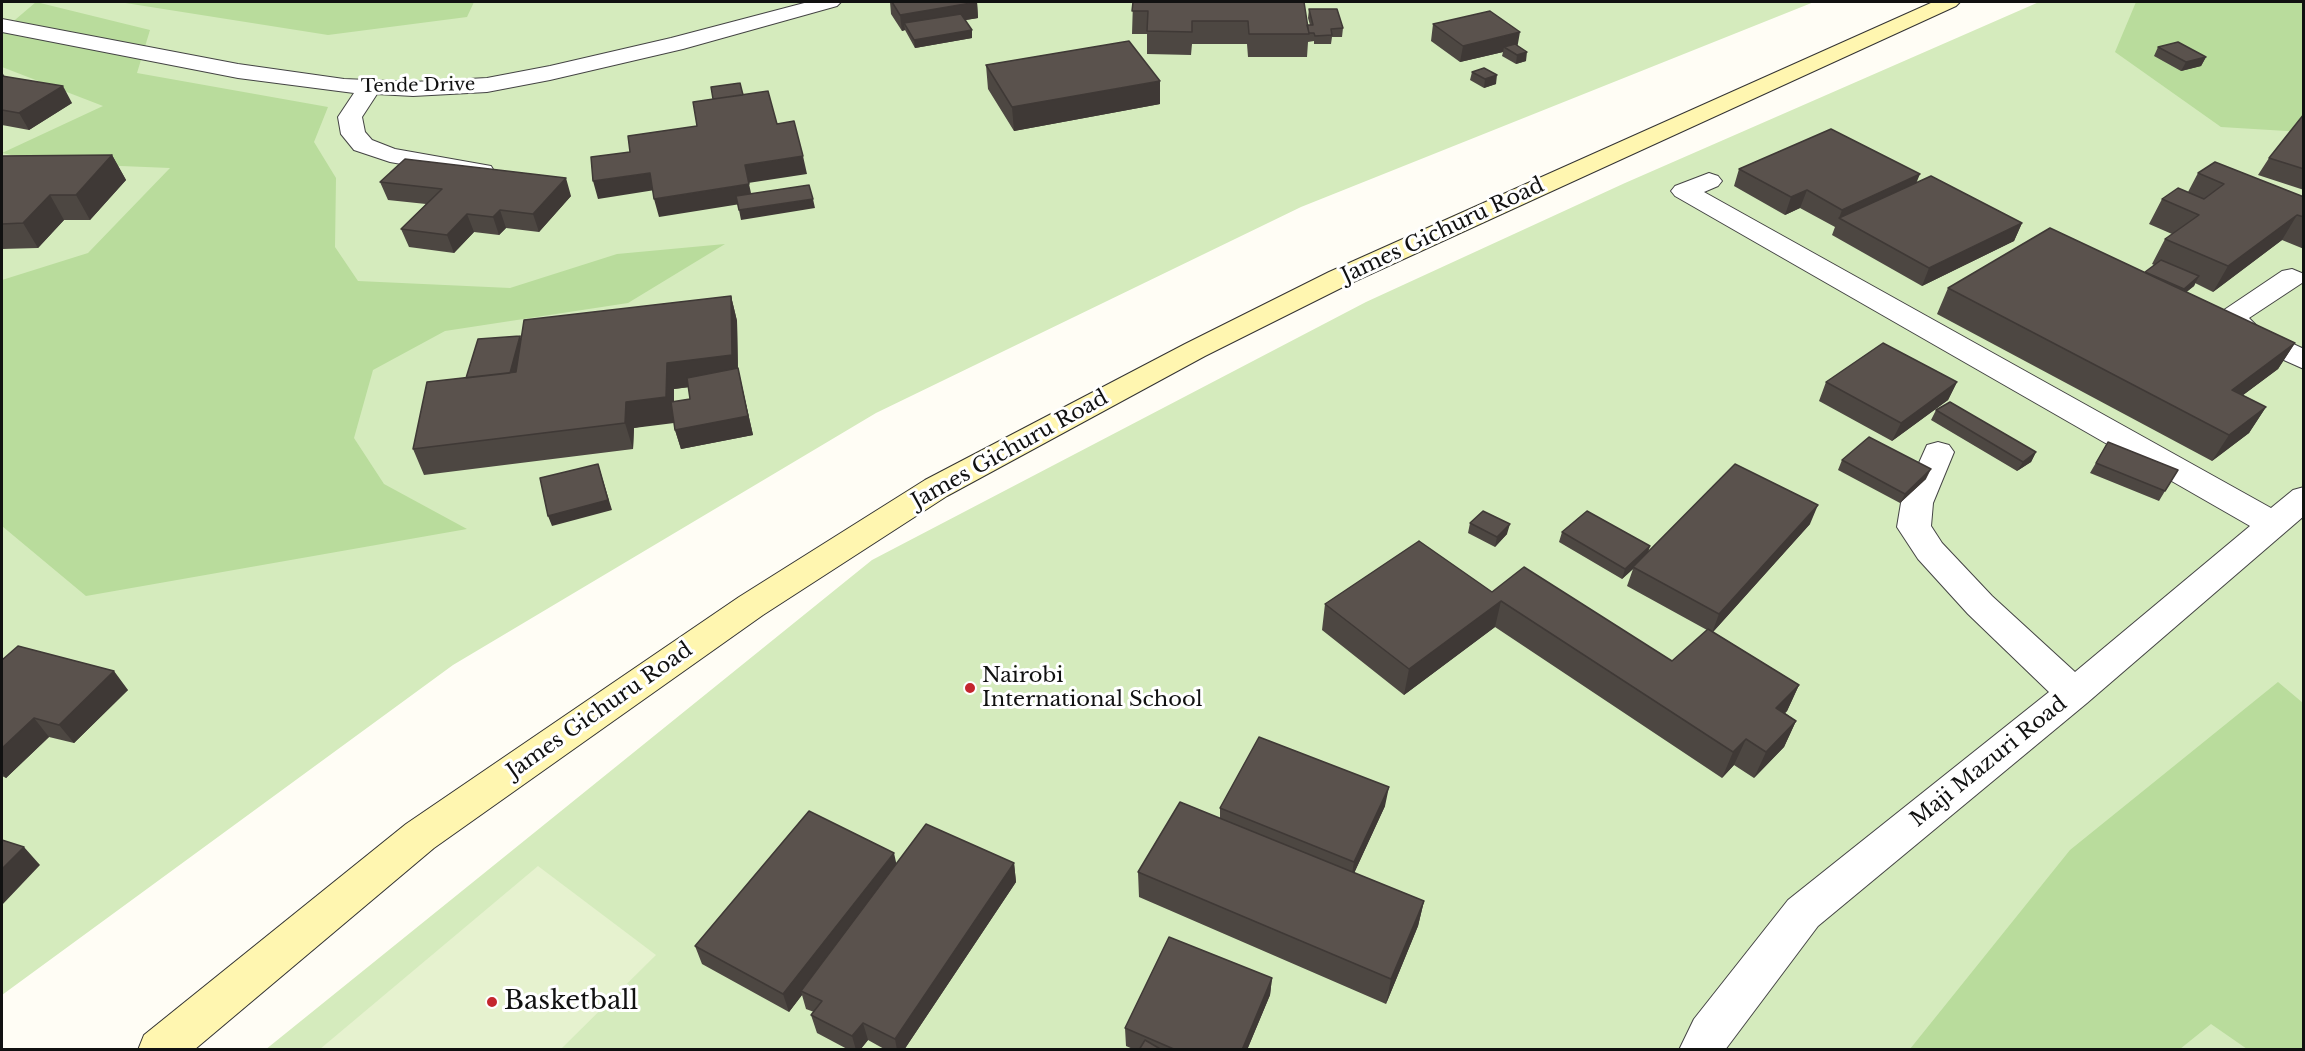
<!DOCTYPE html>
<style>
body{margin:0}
#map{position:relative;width:2305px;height:1051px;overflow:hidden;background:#fffdf5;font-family:"Libre Baskerville",serif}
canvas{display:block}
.frame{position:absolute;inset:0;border:3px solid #111;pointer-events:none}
</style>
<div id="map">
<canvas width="2305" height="1051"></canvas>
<div class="frame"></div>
</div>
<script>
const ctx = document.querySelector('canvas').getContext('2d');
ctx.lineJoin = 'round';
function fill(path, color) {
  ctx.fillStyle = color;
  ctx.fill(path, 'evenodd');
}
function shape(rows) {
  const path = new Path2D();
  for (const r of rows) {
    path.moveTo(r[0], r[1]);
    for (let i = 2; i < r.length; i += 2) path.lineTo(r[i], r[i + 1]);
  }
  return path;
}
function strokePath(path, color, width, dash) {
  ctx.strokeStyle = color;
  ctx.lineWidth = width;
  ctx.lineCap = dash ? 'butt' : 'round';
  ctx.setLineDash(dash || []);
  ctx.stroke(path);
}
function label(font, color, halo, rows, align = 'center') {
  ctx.font = font + ' "Libre Baskerville",serif';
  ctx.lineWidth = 6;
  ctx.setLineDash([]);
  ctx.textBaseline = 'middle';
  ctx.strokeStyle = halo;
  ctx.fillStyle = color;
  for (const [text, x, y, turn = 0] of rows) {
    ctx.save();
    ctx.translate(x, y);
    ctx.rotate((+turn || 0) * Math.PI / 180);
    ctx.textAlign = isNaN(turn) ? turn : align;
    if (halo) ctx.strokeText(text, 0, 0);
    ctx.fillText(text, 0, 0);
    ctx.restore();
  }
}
fill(shape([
 [2,2,1814,2,1301,207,876,413,453,665,2,995],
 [2039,2,2303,2,2303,1049,265,1050,872,560,1366,302,1625,183]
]), '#d5ebbd');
fill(shape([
 [36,2,150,30,137,73,328,107,314,142,336,178,335,247,358,281,510,288,617,254,725,244,628,303,445,331,373,370,354,438,384,484,467,529,86,596,2,526,2,280,88,253,170,168,47,163,2,153,103,106,2,67,2,31],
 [119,2,474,2,467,17,328,35],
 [2136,2,2303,2,2303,132,2221,127,2115,52],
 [2278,682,2303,703,2303,1049,2247,1049,2211,1024,2180,1049,1910,1049,2070,850]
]), '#b9dc9c');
fill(shape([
 [538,866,656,955,561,1049,320,1049]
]), '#e6f2cf');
const street = shape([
 [808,2,841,2,837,6,683,49,550,80,487,92,413,96,377,94,362,117,365,132,372,140,395,149,491,166,494,171,491,176,482,178,390,162,354,150,341,134,338,117,354,93,238,78,2,32,2,19,238,64,344,79,413,82,487,78,550,66,671,38,808,2],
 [1709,173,1718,176,1722,181,1718,186,1704,192,2271,508,2293,490,2304,487,2304,516,2087,703,1818,926,1725,1050,1679,1050,1694,1019,1788,900,2049,692,1968,614,1918,559,1897,527,1901,503,1927,445,1938,442,1949,445,1954,452,1933,503,1931,526,1942,543,1992,596,2075,672,2250,526,1675,196,1671,191,1675,186,1709,173],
 [2292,269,2304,274,2302,283,2249,318,2259,328,2304,349,2304,369,2239,340,2229,331,2220,316,2224,310,2282,271,2292,269]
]);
const secondary = shape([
 [1933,2,1960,2,1956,6,1349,284,1205,356,947,496,763,615,434,848,194,1050,138,1050,144,1035,406,824,739,597,925,480,1185,344,1329,272,1933,2]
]);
strokePath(street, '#444', 2);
strokePath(secondary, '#333', 2);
fill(street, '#fff');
fill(secondary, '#fff6b0');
fill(shape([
 [890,2,977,2,978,18,965,20,972,38,915,48,905,30,902,31,891,14],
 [1133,2,1307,25,1310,25,1308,18,1309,9,1343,28,1342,37,1332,37,1331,44,1314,44,1314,41,1308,42,1307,57,1248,57,1247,44,1192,44,1191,55,1147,54,1147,34,1132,34],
 [1433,24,1517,46,1526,61,1516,64,1502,56,1503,52,1460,62,1431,41],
 [2158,47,2206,57,2201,66,2181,71,2154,56],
 [986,65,1160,104,1014,131,988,89],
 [2,72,5,77,72,103,29,130,2,125],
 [1472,72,1496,84,1484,88,1470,80],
 [2304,114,2304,190,2258,175,2269,158],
 [112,155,126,180,90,220,64,220,38,248,2,249,2,156],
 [1739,169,1916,183,2022,223,2014,241,1922,286,1832,235,1835,227,1800,208,1785,215,1734,186],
 [2198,173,2304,197,2304,249,2282,240,2213,292,2195,283,2194,286,2186,292,2295,343,2278,369,2243,395,2266,407,2249,433,2212,461,1937,314,1948,288,2145,273,2154,265,2152,264,2165,239,2172,234,2149,224,2162,199,2188,192],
 [380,182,571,196,539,232,506,228,499,235,474,232,454,253,409,247,401,229,426,204,388,200],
 [731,296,737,321,738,368,753,435,681,449,675,430,674,420,634,428,633,449,424,475,413,449,466,378,521,339],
 [689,387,690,399,674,402,674,389],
 [1826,382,1957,382,1948,400,1892,441,1819,401],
 [1936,410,2036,452,2031,462,2017,471,1931,420],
 [2108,442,2165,491,2159,501,2090,473],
 [1842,460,1926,479,1900,503,1838,470],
 [1470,523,1507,534,1495,547,1468,533],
 [1810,524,1713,632,1799,685,1787,711,1785,713,1796,721,1784,747,1754,778,1734,765,1722,778,1495,627,1404,695,1322,630,1325,604,1492,592,1672,661,1707,630,1627,586,1633,569,1622,579,1559,542,1562,532,1650,546,1648,553],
 [2,660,128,690,74,743,49,737,6,778,2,776],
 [1385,806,1354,873,1424,901,1418,926,1386,1004,1139,897,1138,872,1220,818,1220,808],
 [896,863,1014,863,1016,882,904,1050,886,1050,868,1040,860,1050,849,1050,817,1033,811,1015,814,1012,806,1009,802,995,789,1012,702,964,695,946],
 [1272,978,1270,995,1247,1050,1135,1050,1126,1046,1125,1028]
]), '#4d4742');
fill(shape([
 [977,2,978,18,908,30,904,23,905,30,902,31,900,15],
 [972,30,972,38,915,48,914,40],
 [1520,32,1517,49,1504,47,1503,52,1460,62,1463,46],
 [1527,52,1526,61,1516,64,1517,55],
 [2206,57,2201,66,2181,71,2186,62],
 [1497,75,1496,84,1484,88,1485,79],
 [1160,81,1160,104,1014,131,1012,107],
 [63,86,72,103,29,130,19,113],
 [112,155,126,180,90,220,76,195],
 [803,156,807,174,748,183,745,165],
 [650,173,655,190,598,199,593,181],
 [1920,174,1913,191,1839,218,1842,210],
 [566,178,571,196,539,232,533,214],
 [749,184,753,202,659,217,654,199],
 [1807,190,1800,208,1785,215,1791,197],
 [50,195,64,220,38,248,23,223],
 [813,199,815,208,741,220,739,210],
 [500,210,506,228,499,235,493,217],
 [467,214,474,232,454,253,447,235],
 [2297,215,2282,240,2213,292,2228,266],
 [2022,223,2014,241,1922,286,1929,268],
 [2199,276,2194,286,2178,299,2184,289],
 [731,296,737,321,738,381,674,389,674,423,634,428,633,449,625,423,626,402,667,363],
 [520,336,524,345,512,388,508,378],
 [2295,343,2278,369,2215,416,2232,390],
 [1957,382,1948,400,1892,441,1901,423],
 [742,387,753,435,681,449,675,430],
 [2266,407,2249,433,2212,461,2229,435],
 [2036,452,2031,462,2017,471,2023,462],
 [598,464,612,510,552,526,548,516],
 [1931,469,1926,479,1900,503,1905,494],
 [1818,505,1810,524,1712,633,1719,614],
 [1510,524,1507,534,1495,547,1497,537],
 [1650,546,1646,556,1633,567,1633,569,1622,579,1625,569],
 [1501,601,1495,627,1404,695,1409,669],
 [114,671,128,690,74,743,59,725],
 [1799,685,1787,711,1764,734,1776,708],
 [34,718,49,737,6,778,2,772,2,748],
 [1796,721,1784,747,1754,778,1766,752],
 [1746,739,1734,765,1722,778,1733,752],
 [1389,787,1385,806,1351,880,1354,862],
 [24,847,40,865,2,905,2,869],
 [894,853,898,871,801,991,802,995,789,1012,783,994],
 [1014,863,1016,882,904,1050,897,1050,895,1039],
 [1424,901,1418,926,1386,1004,1391,979],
 [1272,978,1270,995,1247,1050,1242,1050],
 [863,1023,868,1040,860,1050,856,1050,852,1036]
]), '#3f3936');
const building = shape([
 [892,2,977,2,900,15,892,2],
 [1133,2,1304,2,1309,34,1249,34,1248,21,1192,21,1192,32,1147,31,1148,11,1132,11,1133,2],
 [1309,9,1337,9,1343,28,1331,29,1332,35,1315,36,1314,33,1309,33,1307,25,1313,25,1309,9],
 [1490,11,1520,32,1463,46,1433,24,1490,11],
 [961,14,972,30,914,40,904,23,961,14],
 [1129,41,1160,81,1012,107,986,65,1129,41],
 [2178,42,2206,57,2186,62,2158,47,2178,42],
 [1515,44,1527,52,1517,55,1504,47,1515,44],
 [1484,68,1497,75,1485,79,1472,72,1484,68],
 [2,76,63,86,19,113,2,110,2,76],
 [740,83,743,95,713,99,711,87,740,83],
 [768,91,777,124,794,121,803,156,745,165,749,184,654,199,650,173,593,181,591,157,630,152,628,136,697,126,693,102,768,91],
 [2304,114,2304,169,2269,158,2304,114],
 [1831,129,1920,174,1842,210,1807,190,1791,197,1739,169,1831,129],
 [112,155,76,195,50,195,23,223,2,224,2,156,112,155],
 [405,159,566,178,533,214,500,210,493,217,467,214,447,235,401,229,442,189,380,182,405,159],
 [2215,162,2304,197,2304,217,2297,215,2228,266,2165,239,2199,215,2162,199,2178,188,2204,199,2224,184,2198,173,2215,162],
 [1931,176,2022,223,1929,268,1839,218,1931,176],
 [809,185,813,199,739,210,736,196,809,185],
 [2050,228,2295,343,2232,390,2266,407,2229,435,1948,288,2050,228],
 [2161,260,2199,276,2184,289,2145,272,2161,260],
 [731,296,732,355,667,363,666,397,626,402,625,423,413,449,427,382,516,372,524,320,731,296],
 [520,336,510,373,466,378,478,339,520,336],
 [1883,343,1957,382,1901,423,1826,382,1883,343],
 [738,368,748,416,675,430,671,402,690,399,687,378,738,368],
 [1950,402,2036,452,2023,462,1936,410,1950,402],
 [1869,437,1931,469,1905,494,1842,460,1869,437],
 [2108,442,2178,470,2165,491,2096,463,2108,442],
 [598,464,608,500,548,516,540,478,598,464],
 [1735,464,1818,505,1719,614,1633,567,1735,464],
 [1483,511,1510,524,1497,537,1470,523,1483,511],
 [1587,511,1650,546,1625,569,1562,532,1587,511],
 [1419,541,1492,592,1524,567,1672,661,1708,629,1799,685,1776,708,1796,721,1766,752,1746,739,1733,752,1501,601,1409,669,1325,604,1419,541],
 [18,646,114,671,59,725,34,718,2,748,2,660,18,646],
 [1259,737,1389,787,1354,862,1220,808,1259,737],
 [1180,802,1424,901,1391,979,1138,872,1180,802],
 [809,811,894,853,783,994,695,946,809,811],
 [926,824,1014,863,895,1039,863,1023,852,1036,811,1015,822,1001,801,991,926,824],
 [2,840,24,847,2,869,2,840],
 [1169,937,1272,978,1242,1050,1176,1050,1125,1028,1169,937],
 [1145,1040,1162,1050,1139,1050,1145,1040]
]);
fill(building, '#5a524d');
strokePath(building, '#3f3936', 1.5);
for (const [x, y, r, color] of [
 [970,688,6,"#c4262e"],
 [492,1002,6,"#c4262e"]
]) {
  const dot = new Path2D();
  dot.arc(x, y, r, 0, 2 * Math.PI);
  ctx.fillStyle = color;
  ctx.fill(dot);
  strokePath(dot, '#fff', 2);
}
label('18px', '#111', '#fff', [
 ["Tende Drive",418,86,-1]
]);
label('21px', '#111', '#fff', [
 ["James Gichuru Road",1443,231,-25],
 ["James Gichuru Road",1010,450,-29],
 ["James Gichuru Road",600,711,-35],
 ["Maji Mazuri Road",1989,762,-39]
]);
label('21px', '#111', '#fff', [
 ["Nairobi",982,676],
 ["International School",982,700]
], 'left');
label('26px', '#111', '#fff', [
 ["Basketball",504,1002]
], 'left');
</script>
